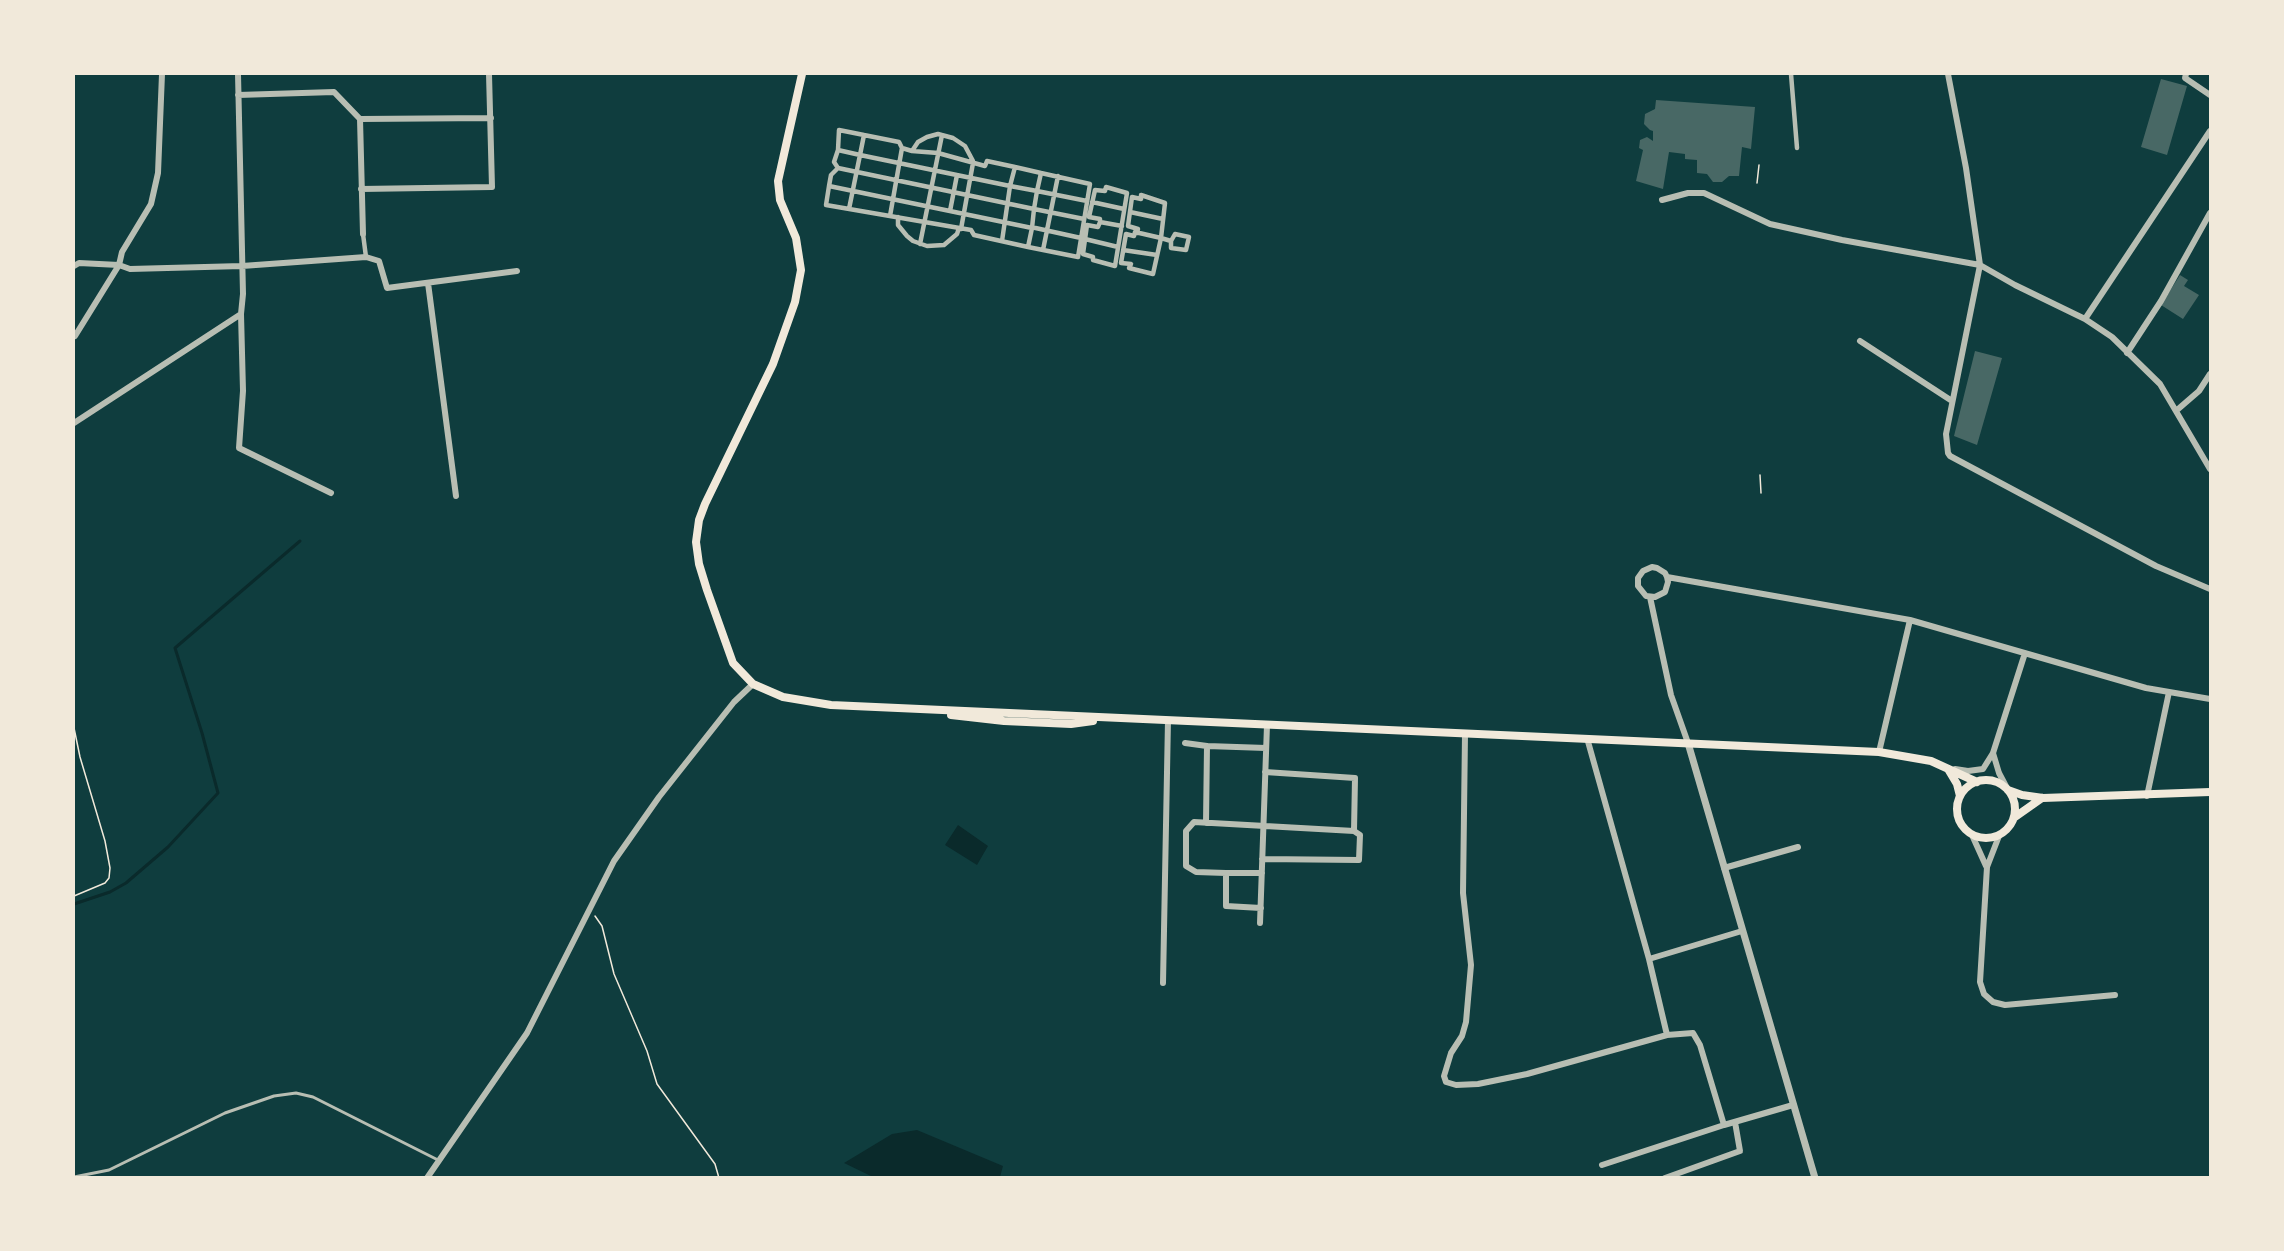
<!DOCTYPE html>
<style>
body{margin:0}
#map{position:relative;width:2284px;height:1251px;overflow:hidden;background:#0f3d3e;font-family:"DejaVu Sans",sans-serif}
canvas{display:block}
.frame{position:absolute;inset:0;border:75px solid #f1e9da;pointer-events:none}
</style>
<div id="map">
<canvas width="2284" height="1251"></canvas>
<div class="frame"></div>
</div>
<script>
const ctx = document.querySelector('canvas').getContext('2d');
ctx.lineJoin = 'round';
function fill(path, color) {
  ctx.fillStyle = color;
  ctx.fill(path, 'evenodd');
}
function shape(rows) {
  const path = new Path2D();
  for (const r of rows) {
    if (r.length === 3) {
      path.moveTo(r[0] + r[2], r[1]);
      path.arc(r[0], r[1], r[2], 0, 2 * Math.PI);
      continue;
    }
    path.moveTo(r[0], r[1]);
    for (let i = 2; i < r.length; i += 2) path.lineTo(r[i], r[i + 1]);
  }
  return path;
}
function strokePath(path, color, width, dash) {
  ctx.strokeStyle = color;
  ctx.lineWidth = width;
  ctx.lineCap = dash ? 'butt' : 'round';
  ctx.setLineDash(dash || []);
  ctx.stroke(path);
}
fill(shape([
 [958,825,988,846,977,865,945,845],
 [917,1130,1003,1166,1000,1177,873,1177,844,1163,892,1134]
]), '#0a2a2b');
strokePath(shape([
 [74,904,110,892,126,883,168,847,218,793,202,733,175,648,300,541]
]), '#0a2a2b', 3);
fill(shape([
 [2161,79,2187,86,2167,155,2141,147],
 [1656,100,1755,107,1751,149,1742,147,1739,176,1729,176,1722,182,1713,182,1707,174,1697,173,1697,160,1685,159,1685,154,1669,152,1663,189,1636,181,1643,150,1639,148,1640,140,1647,137,1653,141,1653,131,1650,130,1644,124,1645,114,1655,109],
 [2180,275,2188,280,2184,286,2199,295,2183,319,2161,305],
 [1975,351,2002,358,1977,445,1954,436]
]), '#486865');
strokePath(shape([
 [1757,183,1759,165],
 [1760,475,1761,493],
 [74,619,74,625],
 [74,728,80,757,105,841,110,868,109,878,105,883,74,896],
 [595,916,602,926,614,974,647,1051,657,1084,715,1164,719,1178]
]), '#f1e9da', 1.5);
strokePath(shape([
 [74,1177,109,1170,225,1113,274,1096,296,1093,313,1097,438,1160]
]), '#b8beb3', 3);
strokePath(shape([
 [1791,74,1797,148],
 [864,135,860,155,838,150,839,130,899,142,902,148,912,151,938,153,985,166,987,161,1015,167,1041,173,1037,191,1010,186,1015,167],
 [838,150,834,162,838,168,831,175,829,186,1032,228,1034,209,1084,219],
 [912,151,918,142,927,137,938,134,953,138,965,146,973,161],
 [838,168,1034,209,1037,191,1087,201],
 [829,186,826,205,971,230,974,235,1028,247,1032,228],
 [1092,202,1124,209],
 [849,209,860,155,1010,186,1002,241],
 [950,211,957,175],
 [1130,212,1163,219],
 [890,216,902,148],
 [898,217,898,225,907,236,913,241,927,246,944,245,957,234,959,228],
 [1100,222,1098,227,1087,225,1083,254,1093,257,1093,260,1115,266,1127,193,1106,187,1105,191,1095,190,1089,217,1100,219,1100,222,1122,226],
 [1031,227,1081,238],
 [961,229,973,163],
 [1135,232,1161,238,1153,274,1129,268,1131,264,1121,263,1126,234,1134,236,1135,232],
 [1137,233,1138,229,1128,226,1132,197,1141,199,1141,195,1165,203,1161,238,1171,241,1171,248,1186,250,1189,237,1175,234,1171,241],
 [363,234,366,257],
 [1085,239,1118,247],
 [920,244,942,135],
 [1028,247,1078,257,1090,184,1041,173],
 [1043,250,1058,176],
 [1123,250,1157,255]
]), '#b8beb3', 4.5);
strokePath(shape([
 [1948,74,1966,168,1980,265,1946,434,1948,453,1950,456,2156,566,2210,589],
 [2186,74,2185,78,2210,95],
 [238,95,334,92,360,119,491,118],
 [360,119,363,234],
 [361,189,492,187,489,74],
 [1662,200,1688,193,1704,193,1770,224,1842,240,1980,265,2015,285,2085,319,2112,337,2160,384,2210,469],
 [74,266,79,263,119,265,130,269,242,266,366,257,379,261,387,288,517,271],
 [428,283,456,496],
 [241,314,243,391,239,448,331,493],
 [2085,319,2210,131],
 [75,336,119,265,122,252,151,204,158,173,162,74],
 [1860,341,1952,401],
 [2127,353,2161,301,2210,213],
 [2177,410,2199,391,2210,374],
 [74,423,241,314,243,294,238,74],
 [1667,577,1668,582,1665,592,1655,597,1646,596,1638,586,1638,578,1643,571,1652,567,1657,568,1665,573,1667,577,1910,620,2146,688,2210,699],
 [1650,597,1671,695,1688,743],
 [1465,734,1463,893,1471,965,1466,1022,1462,1036,1451,1053,1444,1076,1446,1082,1456,1085,1478,1084,1527,1074,1667,1035,1693,1033,1700,1045,1724,1125,1793,1105],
 [1587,738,1649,959,1667,1035],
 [1185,743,1207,746],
 [1879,752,1910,620],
 [1993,753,1999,773,2008,790],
 [1955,769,1968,771,1983,769,1993,753,2025,653],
 [2147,796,2169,692],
 [1206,823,1207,746,1266,748],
 [1972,835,1986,866],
 [1999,836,1987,867,1980,982,1984,994,1993,1002,2005,1005,2115,995],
 [1262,859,1359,860,1360,835,1354,831],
 [1724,868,1798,847],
 [1226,873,1196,872,1186,866,1186,831,1194,822,1354,831,1355,778,1265,772],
 [1261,908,1226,906,1226,873,1262,873],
 [1260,923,1267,725],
 [1649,959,1742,931],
 [1163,983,1168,720],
 [1602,1165,1724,1125],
 [427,1178,527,1033,614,861,659,797,734,702,753,684],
 [1665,1178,1740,1151,1735,1122]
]), '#b8beb3', 6);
strokePath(shape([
 [1688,743,1815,1178]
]), '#b8beb3', 7);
strokePath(shape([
 [802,74,778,181,780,200,796,238,801,270,795,302,773,364,705,504,699,520,696,542,699,564,707,590,733,663,753,684,783,697,831,705,1879,752,1931,761,1977,782],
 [951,715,1004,721,1071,724,1093,721],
 [1948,769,1957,784,1960,796],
 [1986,809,29],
 [2008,790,2022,795,2043,798,2210,792],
 [2015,817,2042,798]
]), '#f1e9da', 8);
</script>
